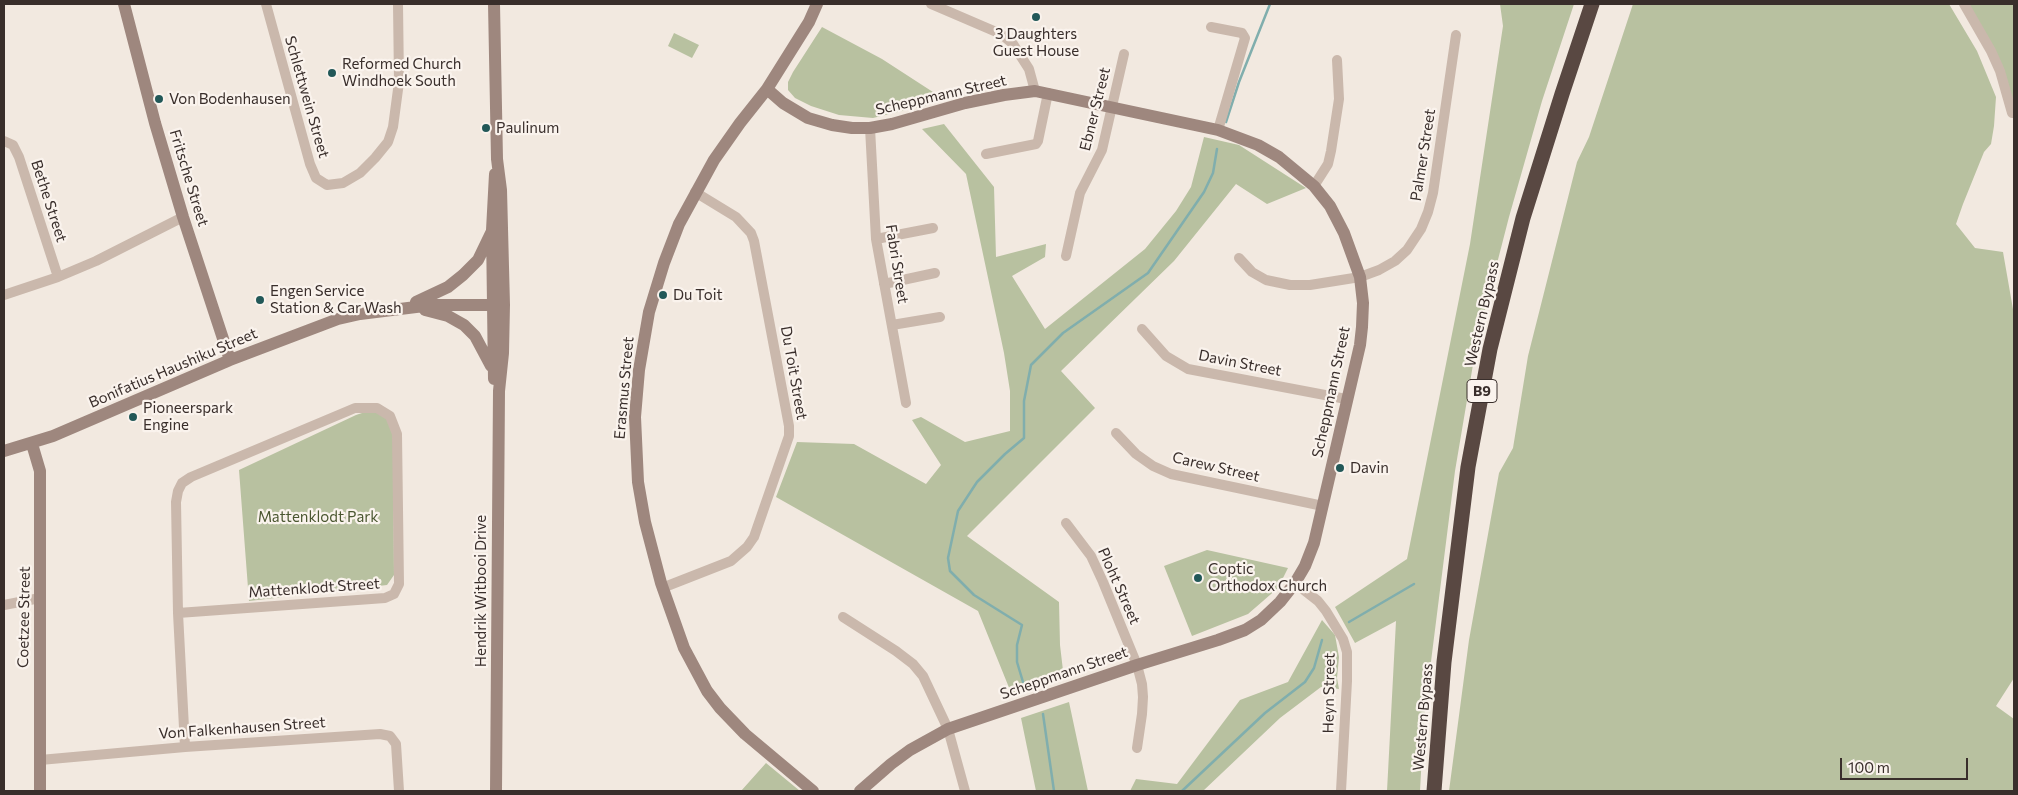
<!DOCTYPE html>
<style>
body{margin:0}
#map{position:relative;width:2018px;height:795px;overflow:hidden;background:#f2e9e0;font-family:Commissioner,sans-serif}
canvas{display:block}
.frame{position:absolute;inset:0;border:5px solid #392e2b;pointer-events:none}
.scale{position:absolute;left:1840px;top:758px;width:128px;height:22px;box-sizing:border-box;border:2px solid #392e2b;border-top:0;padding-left:6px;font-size:15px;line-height:18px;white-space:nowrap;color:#392e2b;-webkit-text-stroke:4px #faf3ed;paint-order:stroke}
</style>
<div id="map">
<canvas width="2018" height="795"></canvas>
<div class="frame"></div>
<div class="scale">100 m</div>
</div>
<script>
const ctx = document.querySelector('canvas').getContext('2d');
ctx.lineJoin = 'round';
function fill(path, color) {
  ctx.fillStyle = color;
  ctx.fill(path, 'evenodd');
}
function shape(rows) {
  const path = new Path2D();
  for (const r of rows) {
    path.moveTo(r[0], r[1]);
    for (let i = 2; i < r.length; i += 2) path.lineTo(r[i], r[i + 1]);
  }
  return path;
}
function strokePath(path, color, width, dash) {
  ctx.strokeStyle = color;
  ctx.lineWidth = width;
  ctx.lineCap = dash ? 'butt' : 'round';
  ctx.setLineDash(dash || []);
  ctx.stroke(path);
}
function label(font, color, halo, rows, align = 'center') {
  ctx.font = font + ' Commissioner,sans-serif';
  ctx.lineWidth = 4.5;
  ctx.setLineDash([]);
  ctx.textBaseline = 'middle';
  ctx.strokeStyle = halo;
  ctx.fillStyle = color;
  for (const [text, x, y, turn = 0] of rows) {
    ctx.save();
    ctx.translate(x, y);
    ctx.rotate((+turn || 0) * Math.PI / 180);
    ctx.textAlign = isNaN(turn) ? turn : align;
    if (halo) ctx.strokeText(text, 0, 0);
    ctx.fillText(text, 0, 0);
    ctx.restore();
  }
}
fill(shape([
 [1500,4,1574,4,1542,101,1509,217,1477,341,1455,471,1424,717,1420,791,1387,791,1396,621,1355,643,1335,607,1407,559,1470,244,1503,26],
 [1633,4,1949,4,1977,51,1996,97,1994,126,1991,144,1984,152,1963,204,1956,224,1975,248,2003,252,2014,315,2014,678,1996,706,2014,719,2014,791,1449,791,1469,640,1499,473,1513,448,1528,356,1577,162,1589,137],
 [1964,4,2014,4,2014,110,2000,71],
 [822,27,882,59,936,94,939,102,873,118,839,115,811,106,795,98,788,90,788,82,793,72],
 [674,33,699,45,692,58,668,46],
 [944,124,994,187,996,257,1046,244,1045,257,1012,276,1045,329,1145,249,1176,211,1191,187,1204,137,1239,145,1306,188,1267,204,1236,184,1174,261,1061,371,1095,408,967,536,1059,602,1060,645,1064,679,1012,695,978,611,776,497,797,442,854,444,926,484,941,465,912,420,921,417,965,442,1010,431,1010,391,1004,353,966,174,922,129],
 [377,408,391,424,393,432,394,575,387,585,249,601,239,470,356,415],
 [1207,550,1288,568,1278,588,1248,614,1192,636,1164,566],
 [1322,620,1335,635,1339,657,1337,678,1339,689,1321,687,1280,718,1203,791,1130,791,1136,779,1177,784,1240,700,1288,682],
 [1069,702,1088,791,1036,791,1021,718],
 [766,763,800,791,741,791]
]), '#b8c1a0');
strokePath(shape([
 [1226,122,1239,82,1270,4],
 [1349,622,1414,584],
 [1023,682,1017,662,1017,645,1022,625,974,595,950,571,948,558,958,511,977,482,1005,454,1024,438,1024,401,1031,365,1063,333,1148,273,1204,192,1213,173,1217,149],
 [1043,714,1054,791],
 [1182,791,1265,713,1305,682,1314,668,1322,640]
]), '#80aead', 2.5);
strokePath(shape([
 [266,4,310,164,316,178,327,185,343,183,360,173,375,158,388,142,393,127,399,82,398,4],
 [931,4,1001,34,1013,44,1029,69,1035,91],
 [1964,4,1991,51,2000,71,2012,113],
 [1211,27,1242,33,1245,38,1218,130],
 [870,128,876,239,906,403],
 [4,141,13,145,19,157,58,277],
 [986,154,1036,144,1038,141,1048,93],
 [1314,186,1328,164,1331,151,1339,99,1337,60],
 [876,239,933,228],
 [1066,256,1080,193,1102,150,1124,54],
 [1239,258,1252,272,1266,280,1290,285,1310,285,1360,277,1379,270,1395,261,1407,250,1421,229,1428,212,1433,193,1456,35],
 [884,284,935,273],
 [4,295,58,277,96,261,183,217],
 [892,325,940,317],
 [1142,329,1166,356,1188,369,1346,399],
 [1116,433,1136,454,1153,466,1171,474,1323,506],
 [1066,523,1091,556,1103,582,1137,665,1142,684,1143,697,1142,714,1137,748],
 [1295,583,1318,601,1326,611,1343,639,1347,652,1347,681,1341,791],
 [662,588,731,561,747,547,754,537,789,436,789,426,754,241,751,233,736,217,695,192],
 [4,605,40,598],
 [178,613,385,598,394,594,399,584,397,434,390,416,377,408,355,408,191,477,182,483,178,491,176,502,178,613,185,747],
 [843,617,896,651,913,664,923,676,948,729,965,791],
 [40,760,185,747,380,734,390,736,396,744,399,791]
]), '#cab8ac', 10);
strokePath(shape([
 [124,4,155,123,183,217,230,360],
 [494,4,497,159,501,190,504,305,503,353,499,391,496,791],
 [767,89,783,103,808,118,832,125,852,128,870,128,892,124,965,103,1004,95,1035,91,1218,130,1258,145,1279,157,1314,186,1330,206,1344,233,1360,277,1363,303,1362,327,1360,345,1314,543,1305,566,1295,583,1280,602,1261,620,1245,630,1218,640,1137,665,948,729,910,750,891,764,860,791],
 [416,302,448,287,463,275,478,260,491,233],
 [425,310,448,316,464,325,475,336,491,366],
 [494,379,492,230,495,174],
 [32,444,40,471,40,791],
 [4,451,53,436,230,360,338,319,360,314,432,305,504,305],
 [813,791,745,734,720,708,707,691,684,648,661,583,645,522,638,482,635,417,639,370,649,312,664,263,679,224,714,160,740,123,767,89,809,22,817,4]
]), '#9e877e', 12);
strokePath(shape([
 [1434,791,1444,662,1468,467,1490,349,1523,218,1562,94,1592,4]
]), '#594842', 15);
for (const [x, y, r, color] of [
 [1036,17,5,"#225858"],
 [332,73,5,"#225858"],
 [159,99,5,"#225858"],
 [486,128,5,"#225858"],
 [663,295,5,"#225858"],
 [260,300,5,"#225858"],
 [133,417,5,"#225858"],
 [1340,468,5,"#225858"],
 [1198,578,5,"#225858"]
]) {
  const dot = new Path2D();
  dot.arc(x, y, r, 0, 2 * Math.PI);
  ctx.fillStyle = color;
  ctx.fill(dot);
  strokePath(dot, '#faf3ed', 2);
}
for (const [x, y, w] of [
 [1482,391,30]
]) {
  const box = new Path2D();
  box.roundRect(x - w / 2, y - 11.5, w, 23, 4);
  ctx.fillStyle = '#faf3ed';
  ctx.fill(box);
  strokePath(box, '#392e2b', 1);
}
label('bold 14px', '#392e2b', null, [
 ["B9",1482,391]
]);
label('15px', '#392e2b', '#faf3ed', [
 ["3 Daughters",1036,34,"center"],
 ["Guest House",1036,51,"center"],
 ["Reformed Church",342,64],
 ["Windhoek South",342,81],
 ["Von Bodenhausen",169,99],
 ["Paulinum",496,128],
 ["Engen Service",270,291],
 ["Station & Car Wash",270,308],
 ["Du Toit",673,295],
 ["Pioneerspark",143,408],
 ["Engine",143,425],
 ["Davin",1350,468],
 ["Coptic",1208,569],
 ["Orthodox Church",1208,586]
], 'left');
label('15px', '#392e2b', '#faf3ed', [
 ["Scheppmann Street",941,95,-13],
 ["Schlettwein Street",307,97,74],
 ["Ebner Street",1095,109,-76],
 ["Palmer Street",1423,155,-81],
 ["Fritsche Street",189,178,73],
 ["Bethe Street",49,201,72],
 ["Fabri Street",897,264,81],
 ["Western Bypass",1482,314,-77],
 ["Davin Street",1240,363,11],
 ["Bonifatius Haushiku Street",173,368,-23],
 ["Du Toit Street",794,373,80],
 ["Erasmus Street",624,388,-85],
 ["Scheppmann Street",1331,392,-78],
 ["Carew Street",1216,467,13],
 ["Ploht Street",1119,586,66],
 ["Mattenklodt Street",314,588,-4],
 ["Hendrik Witbooi Drive",481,591,-90],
 ["Coetzee Street",24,617,-89],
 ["Scheppmann Street",1064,673,-19],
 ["Heyn Street",1329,693,-89],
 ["Western Bypass",1423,717,-85],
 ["Von Falkenhausen Street",242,728,-4]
]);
label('15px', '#4a5630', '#faf3ed', [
 ["Mattenklodt Park",318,517]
]);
</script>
